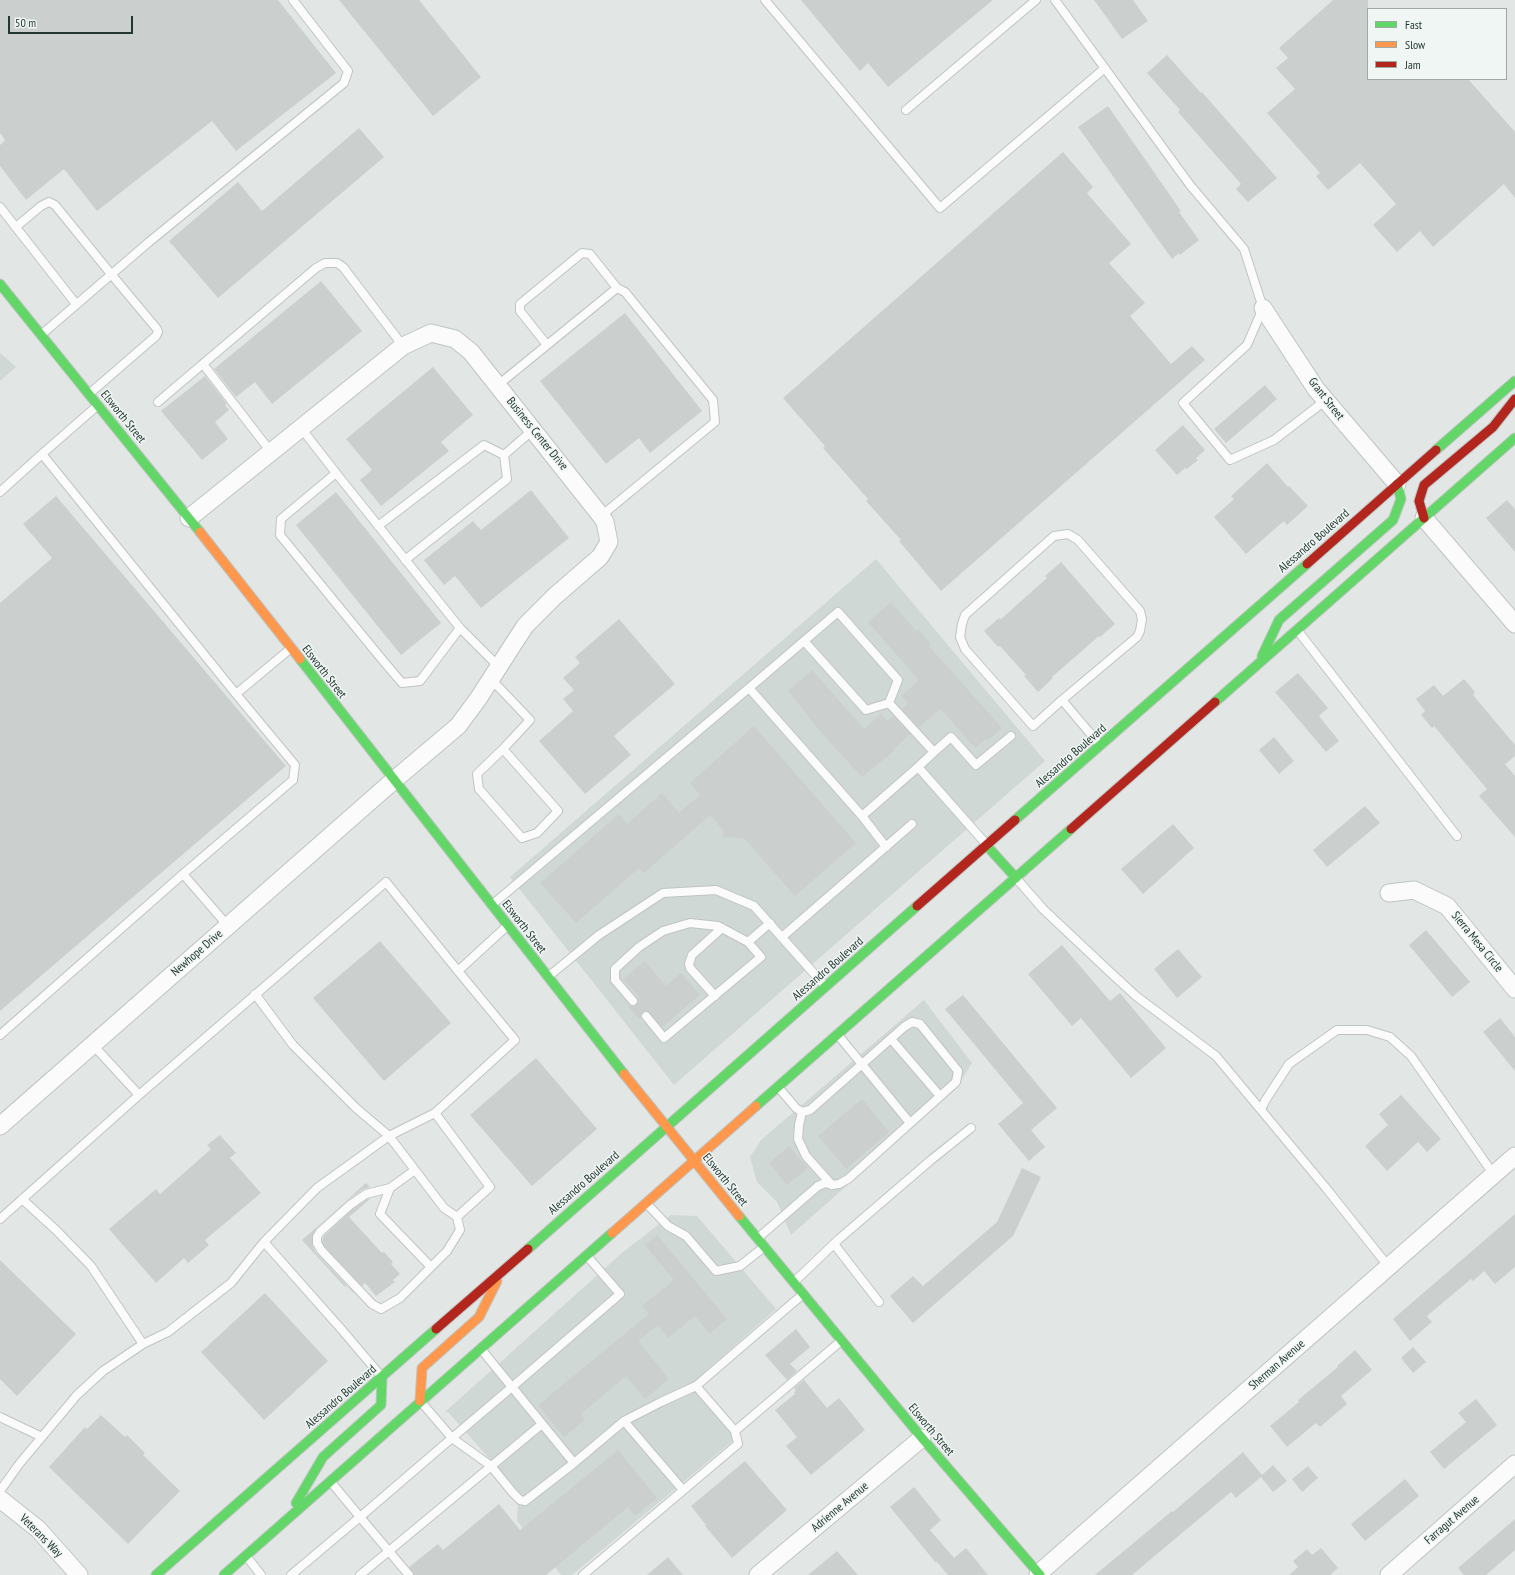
<!DOCTYPE html>
<style>
body{margin:0}
#map{position:relative;width:1515px;height:1575px;overflow:hidden;background:#e2e7e5;font-family:"PT Sans Narrow",sans-serif}
canvas{display:block}
.legend{position:absolute;left:1367px;top:8px;width:140px;height:72px;box-sizing:border-box;background:#f0f6f3;border:1px solid #9eaaa6;margin:0;padding:5px 7px;list-style:none;font-size:12px;color:#233732}
.legend li{display:flex;align-items:center;gap:8px;height:20px}
.legend b{width:20px;border:1px solid #9eaaa6}
.scale{position:absolute;left:8px;top:16px;width:125px;height:18px;box-sizing:border-box;border:2px solid #233732;border-top:0;padding-left:5px;font-size:12px;line-height:14px;white-space:nowrap;color:#233732;-webkit-text-stroke:3px #f0f6f3;paint-order:stroke}
</style>
<div id="map">
<canvas width="1515" height="1575"></canvas>
<ul class="legend">
<li><b style="height:5px;background:#63d668"></b>Fast</li>
<li><b style="height:5px;background:#ff974d"></b>Slow</li>
<li><b style="height:5px;background:#b3261e"></b>Jam</li>
</ul>
<div class="scale">50 m</div>
</div>
<script>
const ctx = document.querySelector('canvas').getContext('2d');
ctx.lineJoin = 'round';
function fill(path, color) {
  ctx.fillStyle = color;
  ctx.fill(path, 'evenodd');
}
function shape(rows) {
  const path = new Path2D();
  for (const r of rows) {
    path.moveTo(r[0], r[1]);
    for (let i = 2; i < r.length; i += 2) path.lineTo(r[i], r[i + 1]);
  }
  return path;
}
function strokePath(path, color, width, dash) {
  ctx.strokeStyle = color;
  ctx.lineWidth = width;
  ctx.lineCap = dash ? 'butt' : 'round';
  ctx.setLineDash(dash || []);
  ctx.stroke(path);
}
function label(font, color, halo, rows, align = 'center') {
  ctx.font = font + ' "PT Sans Narrow",sans-serif';
  ctx.lineWidth = 3;
  ctx.setLineDash([]);
  ctx.textBaseline = 'middle';
  ctx.strokeStyle = halo;
  ctx.fillStyle = color;
  for (const [text, x, y, turn = 0] of rows) {
    ctx.save();
    ctx.translate(x, y);
    ctx.rotate((+turn || 0) * Math.PI / 180);
    ctx.textAlign = isNaN(turn) ? turn : align;
    if (halo) ctx.strokeText(text, 0, 0);
    ctx.fillText(text, 0, 0);
    ctx.restore();
  }
}
fill(shape([
 [0,353,16,367,0,381],
 [876,559,1045,761,674,1085,510,877],
 [924,1000,972,1063,956,1089,791,1235,777,1202,757,1182,750,1157,761,1140],
 [671,1215,697,1216,776,1309,697,1379,735,1439,572,1575,561,1575,517,1521,519,1492,448,1412,445,1412,623,1252]
]), '#d0d8d5');
fill(shape([
 [0,0,278,0,336,73,236,151,212,121,97,211,64,169,26,200,0,166,0,145,5,140,0,133],
 [339,0,419,0,481,77,433,116],
 [801,0,993,0,888,87,868,63,860,71],
 [1094,0,1133,0,1148,21,1122,39],
 [1333,0,1368,0,1368,79,1468,79,1515,132,1515,198,1504,184,1433,247,1420,231,1397,252,1373,225,1396,204,1360,163,1328,190,1316,176,1320,173,1267,113,1295,89,1276,68,1288,58,1279,48],
 [1167,55,1201,93,1202,92,1277,178,1248,202,1236,189,1241,184,1178,112,1180,110,1147,73],
 [1108,106,1181,211,1179,212,1199,240,1180,255,1179,253,1172,259,1078,127],
 [359,128,384,157,218,298,169,241,238,182,262,211],
 [1063,152,1093,187,1087,193,1131,244,1109,263,1145,303,1130,316,1171,364,1192,346,1205,360,941,591,899,541,901,540,866,501,868,499,823,448,825,446,783,398],
 [321,281,362,331,272,404,255,382,236,397,214,369],
 [625,313,702,411,650,453,639,438,606,464,540,381],
 [433,367,473,415,441,442,449,451,381,506,360,480,372,470,346,439],
 [205,376,227,404,225,405,229,410,215,422,228,439,202,460,161,411],
 [1265,385,1277,399,1226,443,1214,429],
 [1183,425,1205,450,1196,458,1198,460,1187,469,1185,468,1177,475,1155,450],
 [1267,463,1288,487,1289,486,1308,506,1287,525,1284,521,1246,554,1214,517,1234,499,1231,496],
 [531,490,569,538,481,608,455,576,444,585,424,560,473,521,481,530],
 [336,492,441,623,401,655,296,525],
 [56,496,286,766,0,1011,0,603,52,558,23,524],
 [1507,500,1515,509,1515,552,1486,518],
 [1061,562,1115,624,1100,637,1099,636,1052,677,1053,678,1038,692,1024,676,1026,675,1000,646,998,647,984,631,999,618,1001,619,1047,578,1045,576],
 [891,602,916,631,918,629,931,644,929,646,1002,728,988,740,986,739,975,748,941,709,919,727,902,709,908,703,901,696,919,680,868,622],
 [619,619,675,684,614,736,631,755,585,794,539,741,573,711,563,699,574,690,563,678,580,663,575,657],
 [812,670,864,729,881,714,887,721,893,716,910,734,894,749,895,750,862,777,825,737,788,691],
 [1298,673,1328,708,1319,716,1339,741,1326,752,1275,692],
 [1464,679,1475,692,1473,695,1515,745,1515,756,1505,764,1515,776,1515,837,1479,796,1487,789,1434,726,1432,728,1421,715,1425,711,1416,699,1434,685,1443,696],
 [754,726,856,843,795,896,744,838,723,837,724,831,710,815,644,873,639,868,576,923,540,883,619,814,627,824,662,793,679,813,681,811,700,795,690,783],
 [1274,737,1294,761,1279,774,1259,750],
 [1365,806,1380,823,1327,867,1313,850],
 [1173,824,1194,848,1143,894,1121,869],
 [1426,930,1470,982,1452,997,1409,945],
 [380,941,451,1023,384,1081,313,998],
 [1062,945,1110,1001,1120,993,1166,1048,1131,1078,1081,1018,1072,1026,1028,974],
 [1178,949,1202,977,1177,998,1154,969],
 [645,961,666,986,681,973,700,995,662,1027,649,1012,646,1011,642,1012,640,1020,628,1006,636,1005,639,997,623,979],
 [963,995,1057,1108,1031,1130,1045,1147,1029,1161,998,1124,1023,1103,945,1009],
 [1500,1018,1515,1037,1515,1071,1483,1032],
 [536,1058,597,1129,532,1186,470,1115],
 [1401,1095,1441,1139,1427,1152,1418,1142,1387,1171,1365,1146,1388,1125,1379,1114],
 [862,1099,889,1132,846,1169,818,1136],
 [220,1135,236,1153,230,1158,261,1193,205,1240,209,1245,188,1263,184,1258,156,1283,109,1229,156,1189,160,1194,211,1149,207,1145],
 [789,1146,808,1168,787,1185,769,1163],
 [1022,1168,1041,1177,1013,1236,913,1323,890,1296,913,1276,923,1286,997,1222],
 [366,1183,370,1187,363,1189,346,1201,316,1228,312,1237,312,1245,316,1253,354,1293,353,1293,346,1285,345,1287,302,1240],
 [368,1199,370,1199,349,1217,382,1253,384,1252,393,1262,391,1264,400,1274,393,1280,395,1282,376,1296,365,1283,362,1286,325,1247,322,1242,324,1236,353,1209],
 [1515,1214,1515,1267,1495,1284,1484,1271,1473,1281,1471,1279,1427,1316,1432,1322,1410,1341,1393,1319],
 [657,1235,727,1319,709,1334,695,1316,668,1338,658,1325,638,1341,669,1379,645,1399,626,1376,581,1414,585,1420,564,1437,538,1405,649,1314,642,1306,674,1280,645,1245],
 [0,1260,76,1334,17,1396,0,1379],
 [265,1293,328,1361,264,1420,201,1352],
 [796,1329,810,1347,790,1364,797,1371,787,1380,765,1355],
 [1413,1347,1426,1362,1413,1373,1401,1358],
 [1355,1350,1372,1370,1341,1396,1347,1404,1320,1427,1316,1423,1287,1447,1270,1426,1299,1402,1298,1400,1338,1367,1337,1366],
 [804,1380,827,1408,839,1398,865,1430,811,1475,786,1446,797,1437,775,1410,795,1394,794,1392,796,1391,794,1388],
 [1476,1399,1497,1425,1444,1469,1430,1452,1466,1422,1458,1413],
 [101,1415,125,1437,127,1435,145,1453,143,1455,180,1491,128,1544,49,1467,85,1427,87,1429],
 [618,1450,657,1498,635,1516,628,1507,546,1575,414,1575,409,1567,438,1544,443,1550,499,1504,520,1530],
 [1243,1452,1262,1475,1273,1465,1287,1481,1273,1492,1261,1477,1236,1498,1231,1492,1132,1575,1095,1575,1172,1511,1173,1512],
 [745,1461,787,1510,732,1558,705,1526,706,1525,691,1506],
 [1308,1466,1318,1478,1302,1492,1292,1479],
 [1405,1479,1419,1496,1365,1541,1351,1524],
 [914,1487,941,1520,930,1530,954,1558,966,1548,988,1575,948,1575,937,1562,936,1563,890,1507],
 [1515,1519,1515,1550,1486,1575,1464,1575,1458,1568],
 [1321,1548,1338,1568,1330,1575,1289,1575,1298,1567,1293,1561,1307,1549,1312,1555],
 [837,1551,858,1575,808,1575],
 [668,1557,683,1575,647,1575]
]), '#cbd0ce');
const lane = shape([
 [765,0,940,208,1105,68],
 [1055,0,1190,185,1244,249,1263,308,1247,345,1183,403,1230,460,1274,440,1326,400],
 [906,110,1036,0],
 [0,207,76,304],
 [16,227,41,206,49,202,55,205,111,274,157,329,158,332,156,336,89,394],
 [41,335,149,242,344,83,348,71,293,0],
 [547,345,520,311,520,304,582,253,590,254,617,288],
 [203,364,271,452],
 [498,385,617,288,625,292,713,400,715,422,601,516],
 [158,402,316,268,325,263,337,263,343,267,403,346],
 [97,406,42,454,236,694,290,649],
 [301,428,336,473,281,519,280,535,380,657,402,683,420,681,460,628,498,666],
 [336,473,460,628],
 [0,492,42,454],
 [378,526,484,445,504,455],
 [405,560,507,479,504,455,533,430],
 [1298,631,1457,836],
 [804,641,866,710,889,703],
 [490,678,530,720,503,749,477,774,479,789,522,838,537,833,558,811,503,749],
 [749,688,838,612,898,680,889,703,934,752,918,767],
 [1062,700,1137,637,1140,631,1142,619,1140,611,1078,540,1068,534,1054,536,965,615,962,624,960,637,965,649,1033,726,1062,700,1100,745],
 [934,752,951,737,976,765,1011,736],
 [862,816,886,847],
 [1016,878,1043,909,1111,973,1136,996,1216,1056,1326,1188,1388,1266],
 [493,904,749,688,862,816,918,767,987,845],
 [228,926,183,874,293,780,295,765,236,694],
 [782,937,912,824],
 [549,976,599,935,663,893,716,890,754,906,825,986],
 [255,994,293,1045,356,1108,389,1136,444,1208,457,1217,490,1187,435,1113],
 [715,996,690,968,689,964,692,955,722,928],
 [633,1001,615,980,615,969,639,947,663,931,690,923,718,926,748,942],
 [646,1016,664,1038,761,957,748,942,770,923],
 [0,1035,183,874],
 [838,1035,910,1123],
 [891,1039,940,1096],
 [93,1045,139,1095],
 [1261,1110,1265,1101,1289,1064,1337,1030,1367,1030,1390,1037,1411,1056,1494,1175],
 [802,1112,799,1125,798,1139,806,1156,832,1185],
 [415,1170,390,1188,380,1214,431,1267,447,1251,460,1230,457,1217],
 [390,1188,366,1194,350,1205,320,1232,317,1237,317,1243,321,1250,372,1304,381,1309,400,1298,431,1267],
 [22,1199,57,1231,91,1266,143,1344],
 [647,1204,668,1226,686,1236,716,1271,740,1266,764,1247],
 [0,1219,139,1095,386,882,458,971],
 [758,1238,818,1186,825,1183,832,1185,839,1184,848,1179,956,1082,958,1071,920,1024,912,1022,904,1027,810,1110,802,1112,796,1108,778,1087],
 [834,1244,879,1302],
 [587,1256,620,1294,512,1387,574,1463,624,1421,661,1402,696,1386,802,1295],
 [794,1282,839,1239,931,1160,971,1128],
 [481,1349,512,1387,452,1438,491,1466,513,1493,520,1500,525,1501,574,1463],
 [381,1376,342,1330,264,1242,317,1188,389,1136,435,1113,515,1040,458,971,507,926],
 [696,1386,735,1431,841,1341],
 [0,1417,42,1437],
 [624,1421,683,1490],
 [0,1491,20,1463,77,1395,103,1371,143,1344,168,1332,231,1283,264,1242],
 [247,1557,261,1575],
 [291,1575,360,1517,331,1482],
 [360,1575,542,1424],
 [409,1575,360,1517,452,1438,422,1403],
 [583,1575,738,1444,735,1431]
]);
const street = shape([
 [1263,308,1316,389,1397,484],
 [1424,518,1515,624],
 [1389,893,1414,890,1447,906,1515,989],
 [0,1126,393,781,458,726,478,699,525,626,555,596,600,557,609,542,605,522,601,516,471,352,455,339,431,333,403,346,189,518],
 [0,1499,38,1529,79,1575],
 [1038,1574,1515,1156],
 [758,1575,922,1438],
 [1389,1575,1515,1464]
]);
const fast = shape([
 [0,284,200,532],
 [1436,450,1515,381],
 [1262,656,1279,620,1393,520,1401,499,1397,484],
 [300,659,624,1074],
 [1215,702,1515,438],
 [1015,820,1307,564],
 [987,846,1016,878],
 [756,1106,1071,829],
 [739,1216,922,1438,1040,1575],
 [528,1249,917,906],
 [296,1503,323,1457,381,1405,382,1377],
 [156,1575,436,1329],
 [224,1575,612,1233]
]);
const slow = shape([
 [200,532,300,659],
 [624,1074,739,1216],
 [612,1233,756,1106],
 [420,1401,422,1368,479,1317,497,1281]
]);
const jam = shape([
 [1424,518,1419,501,1424,485,1493,427,1515,399],
 [1307,564,1436,450],
 [1071,829,1215,702],
 [917,906,1015,820],
 [436,1329,528,1249]
]);
strokePath(lane, '#bfc4c2', 10);
strokePath(street, '#bfc4c2', 19);
strokePath(fast, '#bec4c2', 11);
strokePath(slow, '#bec4c2', 11);
strokePath(jam, '#bec4c2', 11);
strokePath(lane, '#fbfbfb', 8);
strokePath(street, '#fbfbfb', 17);
strokePath(fast, '#63d668', 9);
strokePath(slow, '#ff974d', 9);
strokePath(jam, '#b3261e', 9);
label('12px', '#233732', '#f0f6f3', [
 ["Grant Street",1326,399,52],
 ["Elsworth Street",123,417,51],
 ["Business Center Drive",537,434,51],
 ["Alessandro Boulevard",1314,541,-41],
 ["Elsworth Street",324,672,52],
 ["Alessandro Boulevard",1071,756,-41],
 ["Elsworth Street",524,927,52],
 ["Sierra Mesa Circle",1477,942,51],
 ["Newhope Drive",197,953,-41],
 ["Alessandro Boulevard",828,969,-41],
 ["Elsworth Street",725,1180,51],
 ["Alessandro Boulevard",584,1183,-41],
 ["Sherman Avenue",1277,1365,-41],
 ["Alessandro Boulevard",341,1397,-41],
 ["Elsworth Street",931,1430,50],
 ["Adrienne Avenue",840,1507,-40],
 ["Farragut Avenue",1452,1520,-41],
 ["Veterans Way",41,1536,45]
]);
</script>
